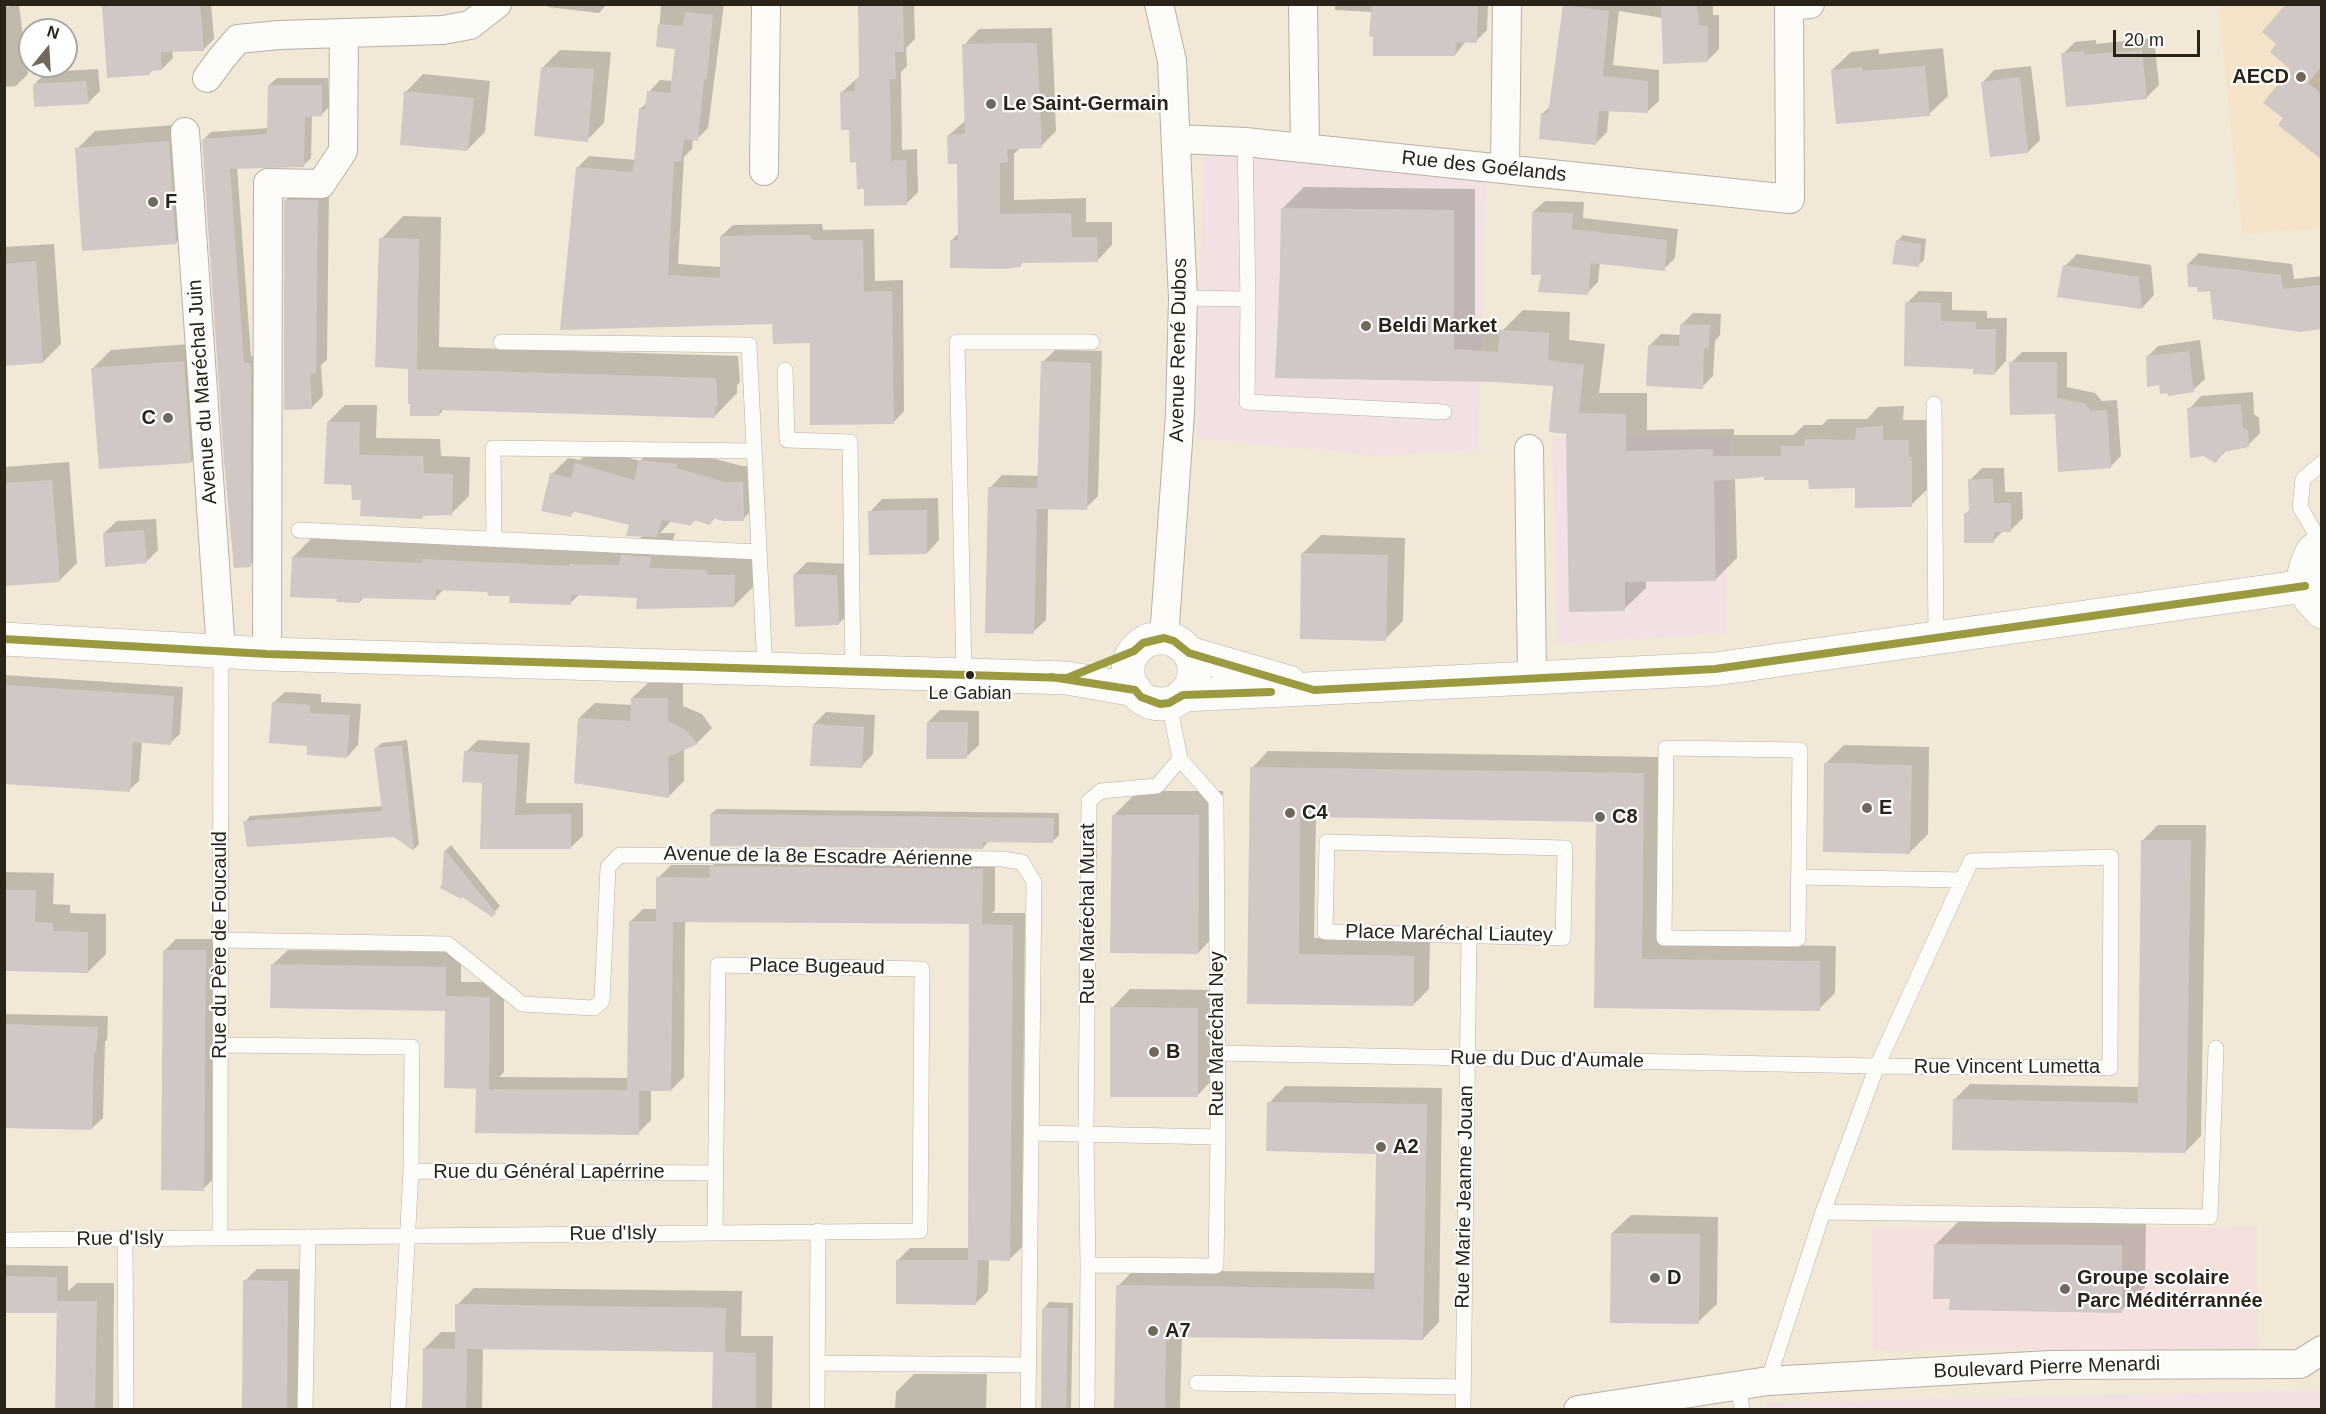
<!DOCTYPE html>
<meta charset="utf-8">
<style>
body{margin:0}
#map{position:relative;width:2326px;height:1414px;overflow:hidden;background:#f2e8d8;font-family:Helvetica,sans-serif}
canvas{display:block}
.frame{position:absolute;inset:0;border:6px solid #292318;pointer-events:none}
.north{position:absolute;left:18px;top:18px;width:60px;height:60px;box-sizing:border-box;background:#fff;border:2px solid #a9a7a3;border-radius:50%;rotate:18deg;font-size:16px;font-weight:700;line-height:24px;text-align:center;color:#292318}
.north::after{content:'';display:block;margin:auto;width:21px;height:27px;background:#6f685b;clip-path:polygon(50% 0,100% 100%,50% 72%,0 100%)}
.scale{position:absolute;left:2113px;top:30px;width:87px;height:27px;box-sizing:border-box;border:3px solid #292318;border-top:0;padding-left:8px;font-size:18px;line-height:21px;white-space:nowrap;color:#292318;-webkit-text-stroke:4px #fff;paint-order:stroke}
</style>
<div id="map">
<canvas width="2326" height="1414"></canvas>
<div class="frame"></div>
<div class="north">N</div>
<div class="scale">20 m</div>
</div>
<script>
const ctx = document.querySelector('canvas').getContext('2d');
ctx.lineJoin = 'round';
function fill(path, color) {
  ctx.fillStyle = color;
  ctx.fill(path, 'evenodd');
}
function shape(rows) {
  const path = new Path2D();
  for (const r of rows) {
    if (r.length === 3) {
      path.moveTo(r[0] + r[2], r[1]);
      path.arc(r[0], r[1], r[2], 0, 2 * Math.PI);
      continue;
    }
    path.moveTo(r[0], r[1]);
    for (let i = 2; i < r.length; i += 2) path.lineTo(r[i], r[i + 1]);
  }
  return path;
}
function strokePath(path, color, width, dash) {
  ctx.strokeStyle = color;
  ctx.lineWidth = width;
  ctx.lineCap = dash ? 'butt' : 'round';
  ctx.setLineDash(dash || []);
  ctx.stroke(path);
}
function label(font, color, halo, rows, align = 'center') {
  ctx.font = font + ' Helvetica,sans-serif';
  ctx.lineWidth = 4.5;
  ctx.setLineDash([]);
  ctx.textBaseline = 'middle';
  ctx.strokeStyle = halo;
  ctx.fillStyle = color;
  for (const [text, x, y, turn = 0] of rows) {
    ctx.save();
    ctx.translate(x, y);
    ctx.rotate((+turn || 0) * Math.PI / 180);
    ctx.textAlign = isNaN(turn) ? turn : align;
    if (halo) ctx.strokeText(text, 0, 0);
    ctx.fillText(text, 0, 0);
    ctx.restore();
  }
}
fill(shape([
 [1203,153,1487,179,1478,450,1374,455,1196,438],
 [1583,435,1731,437,1726,633,1557,644,1552,439],
 [2321,1390,2321,1410,1766,1410,1765,1403]
]), '#f2e1e2');
fill(shape([
 [2218,5,2321,5,2321,228,2242,234]
]), '#f4e3c8');
fill(shape([
 [2257,1227,2258,1349,1873,1351,1872,1228]
]), '#f4e1dd');
fill(shape([
 [102,4,211,4,214,39,203,50,172,50,173,58,162,69,154,69,150,73,109,77],
 [549,4,607,4,599,13,548,7],
 [661,4,724,4,708,128,697,139,693,139,692,149,684,157,678,264,721,267,721,236,733,225,822,224,823,230,874,229,875,281,903,280,904,411,893,423,811,341,774,323,562,329,577,168,589,156,636,160,640,109,648,102,649,92,660,80,673,81,676,48,658,46],
 [859,4,914,4,915,39,906,48,907,66,901,72,902,150,917,149,918,192,906,204,865,188,858,161,842,92,861,75],
 [1335,4,1488,4,1487,30,1476,41,1466,41,1455,55,1372,12,1335,10],
 [1565,4,1713,4,1713,15,1719,15,1719,49,1707,61,1663,18,1619,11,1613,65,1659,70,1659,101,1647,112,1609,110,1607,132,1595,144,1542,114,1551,106],
 [2287,4,2322,4,2322,152,2285,118,2293,69,2279,43,2284,8],
 [19,5,28,74,16,86,4,87,4,7],
 [1052,28,1056,131,1041,146,1021,147,1014,154,1014,200,1086,198,1086,222,1112,222,1112,245,1097,261,1024,261,1020,266,952,240,960,232,959,162,949,135,966,120,964,45,979,29],
 [2154,38,2159,85,2146,98,2063,54,2075,42,2096,40,2096,44],
 [1943,48,1948,96,1929,114,1832,70,1851,52,1879,49,1879,54],
 [560,50,611,52,604,123,587,140,543,67],
 [2031,66,2040,140,2028,152,1982,83,1994,70],
 [98,69,100,91,88,103,34,85,46,72],
 [423,74,490,81,485,132,468,149,406,92],
 [277,78,328,78,329,107,321,115,312,115,311,158,303,166,237,167,251,356,258,356,257,558,250,565,204,139,211,132,268,128,269,85],
 [187,124,194,225,176,243,77,149,95,131],
 [1304,187,1475,189,1475,328,1503,330,1523,310,1570,312,1569,340,1605,344,1599,393,1647,393,1647,430,1734,429,1734,435,1794,435,1804,425,1822,425,1828,419,1867,419,1878,407,1904,406,1903,420,1930,420,1933,484,1911,505,1856,487,1810,478,1766,475,1735,478,1737,558,1715,580,1646,581,1646,588,1624,609,1554,384,1495,380,1277,376,1282,209],
 [298,189,329,189,327,360,321,365,323,396,311,408,286,200],
 [1545,201,1584,202,1583,218,1678,229,1675,258,1664,269,1600,263,1598,282,1587,293,1542,274,1533,212],
 [403,216,441,217,439,347,738,356,740,382,737,385,737,393,715,416,445,408,439,415,410,367,381,239],
 [1903,235,1926,239,1924,260,1918,265,1897,241],
 [54,244,61,344,43,362,4,364,4,247],
 [2199,253,2292,264,2294,279,2322,276,2322,328,2211,289,2188,264],
 [2077,254,2151,265,2154,295,2142,308,2065,266],
 [1919,291,1952,292,1952,310,1987,311,1987,318,2007,318,2006,361,1995,373,1974,367,1907,303],
 [1693,313,1721,314,1720,335,1715,341,1713,376,1702,387,1649,346,1661,334,1681,335,1682,324],
 [2200,340,2205,379,2193,390,2160,383,2147,357,2158,346],
 [202,343,209,444,191,462,93,368,111,350],
 [1055,350,1102,351,1098,496,1086,508,1048,508,1046,620,1033,632,990,488,1002,475,1039,476,1043,362],
 [2022,352,2067,352,2067,387,2095,393,2102,401,2117,400,2121,456,2110,467,2011,363],
 [2253,392,2254,414,2259,418,2260,433,2248,445,2228,449,2216,461,2189,409,2201,396],
 [345,405,377,405,376,438,440,439,441,456,470,457,469,496,451,514,425,514,421,518,363,499,353,483,328,422],
 [657,444,742,466,759,466,759,503,743,519,716,517,709,524,696,519,691,524,672,520,660,533,675,533,672,544,759,552,758,582,734,606,638,596,580,594,570,603,488,590,444,589,435,598,364,597,360,602,338,598,293,557,317,533,637,542,643,535,630,524,575,510,571,515,552,474,568,458,580,460,593,447,640,461],
 [69,462,77,563,59,581,4,584,4,467],
 [1982,468,2004,468,2005,492,2022,492,2023,518,2011,530,2004,530,1993,541,1966,514,1970,509,1970,480],
 [938,498,939,540,927,553,870,512,882,499],
 [156,519,158,550,146,562,104,533,117,521],
 [1321,535,1405,538,1403,621,1385,639,1303,553],
 [807,562,849,564,851,612,838,624,795,574],
 [4,675,183,687,180,734,170,743,142,741,139,781,129,790,4,782],
 [648,683,683,683,683,706,702,714,712,728,697,743,684,749,684,781,669,796,579,718,595,703,632,705,632,698],
 [285,692,321,694,321,702,361,704,358,745,347,757,308,745,273,703],
 [940,710,979,711,979,745,966,757,928,722],
 [826,712,875,715,873,754,861,767,814,724],
 [407,740,419,844,414,849,394,835,245,822,250,816,383,806,376,748,382,743],
 [478,740,530,743,526,803,583,803,583,836,570,848,482,847,483,782,466,752],
 [1844,745,1929,747,1928,834,1910,852,1825,764],
 [1268,751,1660,757,1658,943,1836,946,1835,993,1819,1009,1595,1006,1598,820,1316,816,1314,938,1430,940,1429,989,1413,1005,1249,1002,1252,768],
 [1138,791,1223,791,1222,928,1198,953,1114,815],
 [717,809,1059,813,1059,835,1053,841,988,842,983,848,711,814],
 [2158,825,2206,825,2201,1136,2186,1151,1954,1100,1970,1084,2139,1087,2143,840],
 [451,845,500,906,492,915,444,884,446,850],
 [725,853,995,856,995,910,992,913,1025,913,1022,1247,1010,1259,989,1259,988,1291,976,1303,898,1260,910,1248,969,1248,970,925,973,923,685,920,684,1077,671,1090,651,1089,651,1120,638,1133,477,1090,479,1088,447,1009,272,965,288,950,461,952,461,982,504,982,504,1072,499,1077,629,1078,630,922,643,909,658,909,658,878,671,865,713,865],
 [4,872,54,873,53,904,70,905,70,913,106,914,106,954,88,972,4,970],
 [176,939,217,939,215,1177,203,1189,164,951],
 [1130,989,1216,990,1215,1077,1197,1096,1112,1008],
 [4,1014,108,1016,107,1040,105,1042,103,1118,92,1128,4,1127],
 [1285,1086,1442,1088,1439,1322,1423,1339,1182,1336,1180,1410,1116,1410,1118,1286,1134,1270,1376,1273,1377,1152,1269,1103],
 [1631,1215,1718,1217,1717,1304,1698,1322,1612,1233],
 [1960,1220,2146,1222,2145,1287,2121,1311,1952,1297,1936,1244],
 [4,1265,68,1266,68,1291,77,1283,114,1283,113,1410,57,1410,58,1309,4,1311],
 [257,1269,300,1269,298,1410,243,1410,245,1281],
 [474,1288,742,1291,741,1336,773,1336,772,1410,714,1410,714,1351,483,1348,482,1410,423,1410,424,1349,441,1332,456,1332,457,1305],
 [1049,1302,1073,1303,1071,1410,1042,1410,1044,1308],
 [914,1374,987,1374,986,1410,895,1410,896,1392]
]), '#0003');
fill(shape([
 [132,4,200,4,204,51,161,52,162,70,150,71,150,75,107,78,102,7],
 [858,4,903,4,904,52,895,52,896,79,890,79,891,161,906,160,907,205,864,206,864,189,857,189,856,162,850,163,849,130,841,130,840,92,855,91,855,79,859,79],
 [1372,4,1478,4,1477,43,1456,42,1455,56,1373,56,1373,37,1369,36],
 [1661,4,1697,6,1699,25,1708,26,1708,62,1663,64],
 [2303,4,2322,4,2322,66,2308,83,2322,94,2322,160,2278,125,2283,118,2263,103,2290,69,2270,52,2276,44,2262,32,2283,7],
 [1563,5,1609,11,1603,76,1648,81,1648,113,1599,111,1596,145,1539,139,1541,113,1548,114],
 [685,12,713,15,707,79,704,79,698,141,684,139,681,162,674,161,668,275,720,278,720,236,811,235,812,240,863,240,864,292,892,291,894,424,810,425,810,343,773,344,772,324,560,330,576,167,633,172,639,108,645,109,647,91,670,93,675,49,656,47,658,24,683,26],
 [1037,43,1042,148,1007,149,1008,162,1000,163,1000,214,1071,213,1072,237,1097,237,1098,262,1021,263,1021,267,1003,269,950,268,950,240,958,240,957,164,948,164,947,135,965,134,962,44],
 [2142,50,2147,99,2066,107,2061,53,2084,51,2085,55],
 [1925,66,1930,116,1836,124,1831,70,1862,67,1862,71],
 [541,67,594,69,588,142,534,136],
 [2020,77,2028,153,1990,157,1981,82],
 [86,81,89,104,34,107,33,84],
 [268,85,322,85,322,116,305,117,304,167,230,169,244,363,251,363,251,567,234,568,224,461,202,139,267,134],
 [404,91,474,98,468,151,400,145],
 [169,141,176,244,82,251,75,148],
 [284,200,318,200,316,373,310,374,312,409,284,410],
 [1281,208,1454,210,1454,349,1498,352,1500,330,1549,333,1548,360,1584,365,1579,413,1626,414,1626,451,1713,449,1713,456,1781,456,1781,446,1805,446,1805,439,1855,440,1856,428,1883,426,1883,440,1909,440,1909,457,1912,457,1912,507,1855,508,1855,488,1809,489,1808,480,1764,480,1764,477,1714,481,1716,581,1625,582,1625,611,1569,612,1566,434,1549,432,1553,386,1495,382,1275,378,1280,272],
 [1532,212,1573,213,1572,229,1667,240,1665,271,1591,263,1588,295,1538,292,1541,275,1531,275],
 [379,238,419,239,417,369,716,378,718,406,715,406,715,418,440,410,439,416,410,416,410,404,408,404,408,369,375,367],
 [1896,240,1921,244,1919,267,1892,264],
 [36,261,43,363,4,366,4,338,6,338,4,264],
 [2187,264,2281,275,2283,289,2322,285,2322,329,2299,332,2213,319,2210,291,2198,292,2197,287,2188,287],
 [2063,265,2139,277,2142,309,2057,297],
 [1905,302,1941,303,1941,321,1976,322,1976,329,1996,329,1995,375,1973,374,1973,369,1904,366],
 [1680,324,1710,325,1709,348,1704,349,1703,389,1646,386,1648,345,1679,346],
 [2189,351,2194,392,2168,396,2167,393,2160,394,2159,385,2147,387,2146,356],
 [184,361,191,463,99,469,91,368],
 [1041,361,1091,363,1087,510,1037,509,1034,634,985,633,988,487,1037,488],
 [2009,362,2057,362,2057,398,2084,403,2091,411,2107,410,2111,468,2058,472,2055,414,2010,415],
 [2241,404,2243,427,2248,430,2249,447,2223,452,2216,463,2203,456,2190,458,2187,408],
 [327,422,360,422,359,455,423,456,424,473,453,474,452,515,422,516,422,519,360,516,361,500,352,500,351,485,324,484],
 [639,460,677,464,676,468,725,482,743,482,744,521,724,521,712,518,710,525,693,520,691,526,662,520,657,537,626,536,629,525,572,511,571,517,541,511,550,473,571,478,575,463,634,480],
 [1968,479,1993,479,1994,503,2011,503,2011,532,1994,532,1994,543,1964,543,1964,513,1969,513],
 [52,480,60,582,4,586,4,483],
 [927,510,927,554,869,555,868,511],
 [144,530,147,563,105,567,103,533],
 [1301,553,1388,555,1386,641,1300,639],
 [621,555,652,557,649,568,706,570,707,575,735,575,734,607,636,609,637,598,571,595,571,605,509,603,510,596,489,596,487,592,436,590,436,600,360,598,360,603,336,602,337,599,290,597,292,557,422,563,422,559,569,566,569,564,619,565],
 [793,574,837,575,839,625,795,627],
 [4,685,174,696,171,745,133,742,130,792,4,784],
 [631,698,668,698,668,721,686,730,698,744,668,757,669,798,574,783,578,718,630,721],
 [272,702,310,705,310,713,350,715,347,758,307,755,307,746,269,743],
 [927,722,968,722,967,759,926,759],
 [813,724,864,727,862,768,810,766],
 [402,745,414,851,394,837,247,847,243,821,382,811,374,748],
 [464,751,518,755,515,815,571,814,571,849,480,849,482,783,462,782],
 [1824,763,1912,765,1910,854,1823,852],
 [1250,767,1644,773,1642,959,1820,961,1820,1011,1594,1008,1596,822,1369,818,1300,817,1299,954,1414,956,1414,1006,1247,1004],
 [710,814,1054,818,1053,843,983,842,983,849,710,846],
 [1112,815,1199,815,1198,954,1110,953],
 [2141,840,2191,840,2186,1153,1952,1150,1953,1099,2138,1103],
 [444,849,496,913,492,917,462,897,461,899,440,888,442,884],
 [710,866,983,869,982,924,673,922,671,1091,639,1091,639,1135,475,1133,476,1089,627,1090,629,921,656,921,656,877,710,878],
 [4,890,36,890,35,922,53,923,53,931,88,932,88,973,4,971],
 [969,924,1013,925,1010,1261,978,1260,976,1305,896,1304,896,1260,968,1260],
 [163,950,206,950,204,1191,161,1190],
 [271,964,446,967,446,996,490,997,489,1089,444,1088,445,1011,270,1008],
 [1110,1007,1198,1008,1198,1097,1110,1097],
 [4,1024,98,1027,96,1053,94,1052,92,1130,4,1128],
 [1267,1102,1427,1104,1423,1340,1166,1337,1165,1410,1114,1410,1116,1285,1374,1289,1376,1154,1266,1151],
 [1611,1233,1700,1234,1699,1324,1610,1323],
 [1934,1244,2122,1245,2122,1313,1949,1310,1950,1299,1933,1299],
 [4,1276,57,1277,57,1313,4,1313],
 [243,1280,288,1281,287,1410,242,1410],
 [57,1301,97,1301,95,1410,55,1410],
 [455,1304,726,1308,725,1352,756,1353,756,1410,712,1410,713,1352,467,1349,466,1410,422,1410,423,1348,455,1349],
 [1042,1308,1068,1308,1066,1410,1041,1410]
]), '#d1c7c5');
const service = shape([
 [1245,142,1248,299],
 [1183,298,1248,299,1247,402,1444,412],
 [501,342,749,345,765,670],
 [785,370,787,440,850,442,853,672],
 [1934,404,1936,638],
 [299,530,759,552],
 [494,539,493,448,754,451],
 [2321,543,2300,507,2303,479,2322,463],
 [964,673,957,342,1092,342],
 [1169,703,1180,759],
 [1666,748,1800,750,1798,939,1664,938,1666,748],
 [1327,842,1565,848,1563,938,1325,932,1327,842],
 [1798,877,1962,880],
 [220,940,448,944,522,1004,594,1008,602,1001,608,867,620,855,1002,859,1022,862,1034,882,1028,1410],
 [220,1045,412,1047,411,1171,398,1410],
 [1218,1053,1877,1066,2110,1068,2111,857,1971,861,1877,1066,1823,1212,1768,1381],
 [1033,1133,1218,1137,1216,800,1180,759],
 [411,1171,716,1173],
 [1823,1212,2210,1217,2216,1048],
 [220,1238,221,651],
 [125,1239,126,1410],
 [4,1240,920,1231,922,969,718,965,715,1233],
 [1088,1265,1086,1133,1089,801,1101,791,1157,786,1180,759],
 [817,1363,1029,1365],
 [1197,1383,1463,1387],
 [1738,1385,1742,1410],
 [305,1410,308,1237],
 [817,1410,818,1231],
 [1087,1410,1088,1265,1216,1266,1218,1137],
 [1463,1410,1469,935]
]);
const minor = shape([
 [1159,4,1172,61,1183,298,1180,414,1164,638],
 [1303,4,1305,148],
 [207,78,221,59,238,39,279,35,443,30,470,25,497,4],
 [185,132,221,651],
 [1177,139,1245,142,1790,199,1789,6,1810,4],
 [1505,169,1507,4],
 [764,171,766,4],
 [1529,449,1532,678],
 [267,654,268,183,321,184,343,151,344,34],
 [1578,1410,1768,1381,2050,1365,2300,1364,2322,1350]
]);
const secondary = shape([
 [2322,543,2312,552,2307,563,2304,574,2305,586,2310,599,2322,612],
 [1161,671,33],
 [4,639,267,654,1067,678,1135,690],
 [1189,653,1289,682],
 [1183,695,1715,669,2305,586]
]);
strokePath(service, '#b8b0a4', 16);
strokePath(minor, '#b8b0a4', 30);
strokePath(secondary, '#b8b0a4', 34);
strokePath(service, '#fdfcf9', 15);
strokePath(minor, '#fdfcf9', 28);
strokePath(secondary, '#fdfcf9', 33);
strokePath(shape([
 [4,639,267,654,1067,678,1134,651,1143,643,1164,638,1174,641,1189,653,1314,690,1715,669,2305,586],
 [1051,677,1135,690,1141,697,1160,704,1169,703,1183,695,1271,692]
]), '#9c9a41', 8);
for (const [x, y, r, color] of [
 [2301,77,6,"#6f685b"],
 [991,104,6,"#6f685b"],
 [153,202,6,"#6f685b"],
 [1366,326,6,"#6f685b"],
 [168,418,6,"#6f685b"],
 [970,675,5,"#292318"],
 [1867,808,6,"#6f685b"],
 [1290,813,6,"#6f685b"],
 [1600,817,6,"#6f685b"],
 [1154,1052,6,"#6f685b"],
 [1381,1147,6,"#6f685b"],
 [1655,1278,6,"#6f685b"],
 [2065,1289,6,"#6f685b"],
 [1153,1331,6,"#6f685b"]
]) {
  const dot = new Path2D();
  dot.arc(x, y, r, 0, 2 * Math.PI);
  ctx.fillStyle = color;
  ctx.fill(dot);
  strokePath(dot, '#fff', 2);
}
label('18px', '#292318', '#fff', [
 ["Le Gabian",970,694]
]);
label('bold 20px', '#292318', '#fff', [
 ["AECD",2289,77,"right"],
 ["Le Saint-Germain",1003,104],
 ["F",165,202],
 ["Beldi Market",1378,326],
 ["C",156,418,"right"],
 ["E",1879,808],
 ["C4",1302,813],
 ["C8",1612,817],
 ["B",1166,1052],
 ["A2",1393,1147],
 ["D",1667,1278],
 ["Groupe scolaire",2077,1278],
 ["Parc Méditérrannée",2077,1301],
 ["A7",1165,1331]
], 'left');
label('20px', '#292318', '#fff', [
 ["Rue des Goélands",1484,167,6],
 ["Avenue René Dubos",1179,350,-89],
 ["Avenue du Maréchal Juin",203,392,-94],
 ["Avenue de la 8e Escadre Aérienne",818,857,1],
 ["Rue Maréchal Murat",1088,914,-90],
 ["Place Maréchal Liautey",1449,934,1],
 ["Rue du Père de Foucauld",220,945,-90],
 ["Place Bugeaud",817,967,1],
 ["Rue Maréchal Ney",1217,1034,-90],
 ["Rue du Duc d'Aumale",1547,1060,1],
 ["Rue Vincent Lumetta",2007,1067],
 ["Rue du Général Lapérrine",549,1172],
 ["Rue Marie Jeanne Jouan",1465,1197,-89],
 ["Rue d'Isly",613,1234,-1],
 ["Rue d'Isly",120,1239,-1],
 ["Boulevard Pierre Menardi",2047,1368,-2]
]);
</script>
